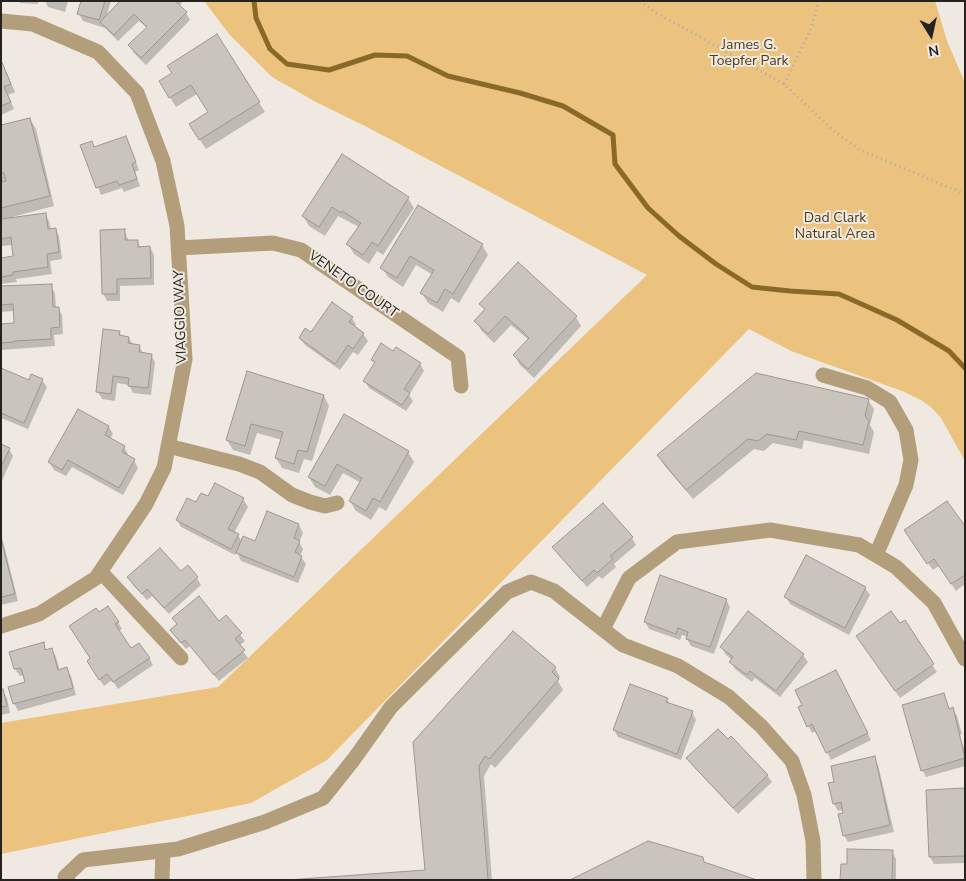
<!DOCTYPE html>
<style>
body{margin:0}
#map{position:relative;width:966px;height:881px;overflow:hidden;background:#efe9e1;font-family:"Nunito Sans",sans-serif}
canvas{display:block}
.frame{position:absolute;inset:0;border:2px solid #252320;pointer-events:none}
.north{position:absolute;left:906px;top:10px;width:50px;height:50px;-webkit-text-stroke:4px #efe9e1;paint-order:stroke;rotate:170deg;font-size:14px;font-weight:700;line-height:20px;text-align:center;color:#252320}
.north::after{content:'';display:block;margin:auto;width:18px;height:22px;background:#252320;clip-path:polygon(50% 0,100% 100%,50% 72%,0 100%)}
</style>
<div id="map">
<canvas width="966" height="881"></canvas>
<div class="frame"></div>
<div class="north">N</div>
</div>
<script>
const ctx = document.querySelector('canvas').getContext('2d');
ctx.lineJoin = 'round';
function fill(path, color) {
  ctx.fillStyle = color;
  ctx.fill(path, 'evenodd');
}
function shape(rows) {
  const path = new Path2D();
  for (const r of rows) {
    path.moveTo(r[0], r[1]);
    for (let i = 2; i < r.length; i += 2) path.lineTo(r[i], r[i + 1]);
  }
  return path;
}
function strokePath(path, color, width, dash) {
  ctx.strokeStyle = color;
  ctx.lineWidth = width;
  ctx.lineCap = dash ? 'butt' : 'round';
  ctx.setLineDash(dash || []);
  ctx.stroke(path);
}
function label(font, color, halo, rows, align = 'center') {
  ctx.font = font + ' "Nunito Sans",sans-serif';
  ctx.lineWidth = 4;
  ctx.setLineDash([]);
  ctx.textBaseline = 'middle';
  ctx.strokeStyle = halo;
  ctx.fillStyle = color;
  for (const [text, x, y, turn = 0] of rows) {
    ctx.save();
    ctx.translate(x, y);
    ctx.rotate((+turn || 0) * Math.PI / 180);
    ctx.textAlign = isNaN(turn) ? turn : align;
    if (halo) ctx.strokeText(text, 0, 0);
    ctx.fillText(text, 0, 0);
    ctx.restore();
  }
}
fill(shape([
 [204,1,935,1,947,41,965,83,965,461,941,418,931,407,919,399,902,391,791,351,749,329,327,760,251,803,1,854,1,723,218,687,647,275,367,127,316,102,272,77,229,34]
]), '#ebc27e');
fill(shape([
 [19,1,38,1,38,4,20,3],
 [45,1,68,1,65,12,48,7],
 [82,1,111,1,106,18,122,1,181,1,182,3,179,6,186,13,190,20,146,65,134,53,130,46,147,28,139,21,118,41,105,28,83,21,79,14],
 [217,36,265,112,206,149,196,134,209,113,197,94,176,107,166,91,173,74],
 [1,60,15,92,8,95,14,109,1,115],
 [30,119,36,129,54,206,12,217,12,218,45,214,49,221,51,230,55,229,59,236,62,259,50,261,52,274,16,279,17,282,1,284,1,259,15,257,13,245,1,246,1,126],
 [126,137,139,170,135,172,140,186,124,192,122,188,101,195,82,146,92,142,95,148],
 [342,156,408,198,414,208,383,255,377,251,369,264,354,254,348,244,359,227,338,216,325,236,309,226,303,216],
 [419,207,482,245,488,255,459,303,451,298,443,312,428,303,422,293,433,275,416,265,403,287,388,277,382,268],
 [124,230,129,241,137,241,141,248,150,247,154,255,154,285,120,286,120,301,107,301,103,293],
 [51,286,55,293,56,308,58,308,62,315,63,334,54,335,55,346,1,350,1,325,15,324,14,311,1,312,1,287],
 [481,304,576,317,581,326,534,378,520,365,515,356,529,340,511,325,494,343,481,330,476,321,485,311],
 [352,318,356,325,354,327,363,334,368,341,358,355,353,352,340,370,305,345,300,338],
 [119,332,122,337,129,338,133,345,139,346,143,353,151,355,155,362,151,395,133,393,129,385,117,383,115,401,102,399,98,392],
 [394,353,420,364,424,371,409,395,413,401,406,411,369,388,365,381,375,364,372,360],
 [1,370,29,382,42,380,47,387,28,429,1,418],
 [248,373,324,396,329,406,312,461,304,459,299,473,282,468,276,458,282,440,257,433,250,455,233,450,227,440],
 [868,400,874,409,870,425,874,432,869,454,804,440,802,449,773,443,764,451,754,449,693,499,664,465,658,455],
 [344,416,408,452,414,462,386,511,379,507,371,520,356,511,350,501,361,483,343,473,330,495,315,487,309,477],
 [109,427,113,434,110,439,124,447,128,454,127,457,134,460,138,468,123,495,72,467,66,476,54,470,49,462],
 [1,446,9,449,13,456,1,483],
 [215,485,243,499,248,507,234,533,238,535,242,542,255,543,268,513,299,525,303,533,299,542,303,549,300,556,306,564,298,583,241,561,237,552,235,555,181,527,177,520,196,504,208,498],
 [965,528,965,584,956,591,939,566,933,570,910,538],
 [1,533,18,601,1,605],
 [632,538,636,545,614,564,616,567,602,579,599,576,587,587,558,554,554,547],
 [181,573,197,578,201,585,169,614,152,596,147,600,133,585,129,578],
 [865,588,870,595,849,635,790,604,786,597],
 [726,600,730,607,714,654,691,646,687,639,688,637,682,635,680,640,649,629,645,622],
 [99,614,118,622,122,629,119,631,131,650,149,658,153,665,118,689,112,680,104,686,92,668,92,659],
 [226,616,245,641,239,646,248,658,219,681,190,646,186,649,176,637,178,625,174,618,219,622],
 [862,643,932,665,937,672,900,698],
 [43,644,47,651,52,649,56,657,60,671,67,669,71,676,76,695,18,711,14,703,27,683,25,675,20,676,15,669,11,653],
 [722,648,803,655,808,662,780,697,755,678,752,682,735,669,731,662,732,660,726,655],
 [555,668,560,677,558,681,563,690,495,768,491,764,484,776,492,880,305,880,427,871,415,743],
 [840,678,871,740,831,760,816,731,812,733,799,708],
 [1,691,3,691,7,698,10,713,1,715],
 [943,695,950,710,953,709,957,716,962,734,960,735,965,752,965,766,926,777,922,770],
 [667,699,670,704,692,712,696,720,681,760,618,737,614,730],
 [688,758,767,775,772,782,738,814,692,765],
 [874,758,878,765,894,832,848,842,844,835,844,810,838,811,834,804,835,783],
 [965,789,965,863,934,864,930,857,927,791],
 [892,851,896,859,896,880,841,880]
]), '#0003');
strokePath(shape([
 [254,1,256,18,270,49,287,64,329,70,375,55,407,56,448,76,520,93,563,106,613,135,615,164,648,208,679,236,716,264,752,287,790,291,839,294,897,320,949,351,965,368]
]), '#8a6828', 5);
const building = shape([
 [81,1,105,1,99,20,77,14,81,1],
 [120,1,175,1,187,12,141,58,128,45,147,27,134,14,114,35,100,22,120,1],
 [217,34,260,102,199,140,189,124,208,112,191,85,169,98,159,81,172,73,167,66,217,34],
 [1,60,11,84,4,87,11,102,1,106,1,60],
 [30,118,50,196,1,208,1,182,6,181,4,173,1,173,1,125,30,118],
 [126,136,136,162,132,164,137,179,119,185,117,181,96,188,80,145,92,141,94,147,126,136],
 [342,154,409,197,378,246,372,242,363,255,346,244,361,223,342,211,341,213,332,207,319,227,302,216,342,154],
 [418,205,483,244,453,294,445,289,437,303,420,293,434,270,410,256,397,278,380,268,418,205],
 [46,213,48,229,56,228,59,252,47,254,48,267,13,272,13,275,1,277,1,258,13,256,11,237,1,239,1,219,46,213],
 [125,229,125,240,138,240,138,247,150,246,151,278,117,279,117,294,102,294,100,230,125,229],
 [518,262,577,316,528,369,513,355,529,338,520,329,505,316,488,334,474,321,485,309,479,304,518,262],
 [52,284,53,307,59,307,60,327,51,328,51,339,14,341,14,342,1,343,1,324,14,323,13,304,1,305,1,286,52,284],
 [332,302,353,317,349,322,364,333,353,349,348,345,335,364,299,338,305,328,311,332,332,302],
 [103,329,120,331,119,335,129,337,128,343,140,345,139,352,152,354,148,388,128,386,129,378,113,376,111,394,96,392,103,329],
 [381,343,393,351,396,347,421,363,404,389,410,393,402,405,363,381,375,362,371,360,381,343],
 [1,368,29,380,31,374,43,379,24,423,1,413,1,368],
 [247,371,324,395,307,452,298,450,294,464,275,458,283,432,251,424,245,446,226,440,247,371],
 [756,373,869,399,865,416,869,421,863,445,799,431,796,440,767,434,758,441,748,439,686,490,657,455,756,373],
 [78,409,109,426,105,435,125,446,122,452,135,459,119,488,68,460,62,470,48,462,78,409],
 [344,414,409,451,380,502,373,498,366,511,349,501,362,478,337,464,325,486,308,477,344,414],
 [1,444,10,448,1,467,1,444],
 [215,483,244,498,228,529,239,534,231,549,176,520,187,498,196,502,201,493,208,496,215,483],
 [947,501,965,526,965,575,951,584,934,559,927,564,904,530,947,501],
 [603,503,633,537,610,556,613,559,597,573,594,570,582,581,552,547,603,503],
 [267,511,299,524,294,538,300,541,295,552,302,556,294,577,236,553,243,536,255,541,267,511],
 [1,539,15,594,1,597,1,539],
 [160,548,181,571,188,565,198,577,164,608,147,589,142,594,127,577,160,548],
 [806,555,866,587,845,628,784,597,806,555],
 [660,575,727,599,710,647,686,639,688,632,678,628,676,634,644,622,660,575],
 [199,596,219,621,226,615,242,633,235,639,245,650,214,675,185,640,181,643,170,630,177,624,172,618,199,596],
 [108,606,119,622,115,624,131,648,139,643,150,658,113,682,107,674,99,680,87,661,90,658,69,626,96,608,99,612,108,606],
 [748,611,804,654,776,691,750,671,747,675,729,662,733,657,720,647,748,611],
 [891,611,900,623,905,620,934,664,895,691,856,636,891,611],
 [513,631,556,667,552,672,559,679,489,759,485,756,479,766,488,880,287,880,425,870,413,742,513,631],
 [44,642,45,650,52,648,58,670,67,667,73,688,13,704,8,687,25,682,21,668,14,669,9,652,44,642],
 [836,670,868,733,826,753,812,724,807,727,798,707,802,705,795,690,836,670],
 [630,684,668,698,666,702,693,711,677,754,613,730,630,684],
 [3,689,7,706,1,707,1,690,3,689],
 [944,693,949,709,953,707,965,758,921,771,902,705,944,693],
 [718,729,728,739,731,736,768,775,733,808,686,758,718,729],
 [875,756,890,825,843,836,838,814,843,813,841,802,833,804,828,783,834,782,831,766,875,756],
 [965,788,965,856,929,857,926,790,965,788],
 [648,841,703,857,704,862,757,880,570,880,648,841],
 [847,849,893,850,892,880,840,880,841,864,847,864,847,849]
]);
fill(building, '#cac5bc');
strokePath(building, '#9c978f', 1);
strokePath(shape([
 [640,1,655,12,784,84,835,132,860,150,965,194],
 [784,84,811,29,819,1]
]), '#b1aca6', 3, [1, 4]);
strokePath(shape([
 [1,21,33,24,98,52,137,93,163,161,177,226,185,359,164,468,146,504,96,578,39,614,1,626],
 [178,248,273,243,301,250,458,357,461,386],
 [823,375,867,388,890,402,906,430,911,460,906,485,876,555],
 [168,446,239,464,260,472,292,495,310,502,325,506,337,503],
 [101,572,181,658],
 [603,629,629,578,677,542,770,530,859,545,896,567,934,603,965,659],
 [68,880,65,877,83,860,178,849,265,822,323,798,354,759,391,707,507,592,531,582,554,591,623,645,678,666,729,697,761,726,792,761,804,795,813,841,814,880],
 [162,880,163,851]
]), '#b39e7c', 15);
label('14px', '#4f3b16', '#efe9e1', [
 ["James G.",749,46],
 ["Toepfer Park",749,62],
 ["Dad Clark",835,219],
 ["Natural Area",835,235]
]);
label('14px', '#252320', '#efe9e1', [
 ["VENETO COURT",353,285,35],
 ["VIAGGIO WAY",181,317,-92]
]);
</script>
